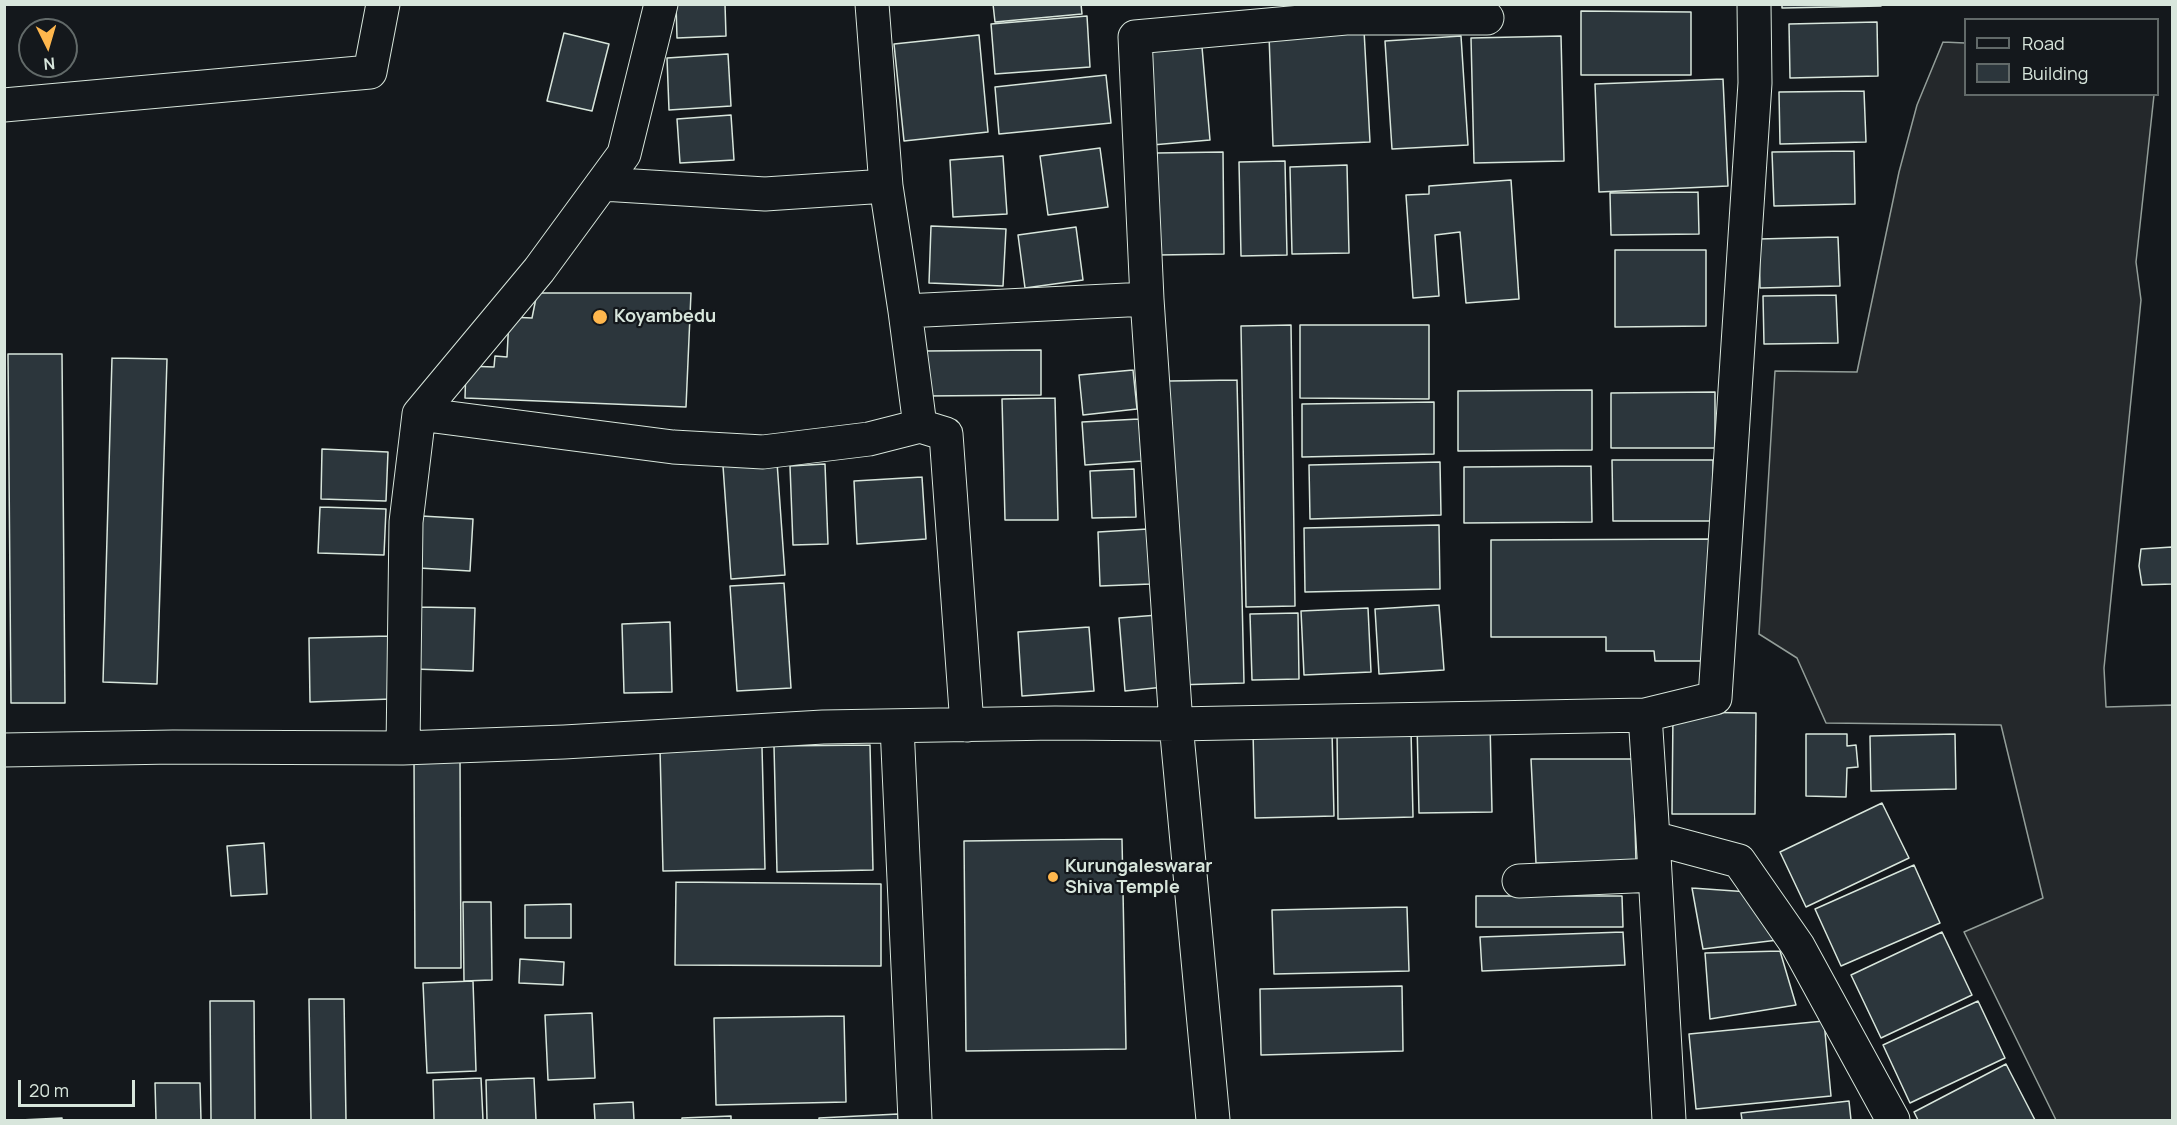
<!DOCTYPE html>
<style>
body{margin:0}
#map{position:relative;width:2177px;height:1125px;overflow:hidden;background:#14181c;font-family:Manrope,sans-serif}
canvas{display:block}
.frame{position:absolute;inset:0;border:6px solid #d8e6dc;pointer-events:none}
.legend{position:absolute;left:1964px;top:18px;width:195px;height:78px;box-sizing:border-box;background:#14181c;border:2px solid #626a69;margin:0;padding:8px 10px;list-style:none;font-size:18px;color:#d8e6dc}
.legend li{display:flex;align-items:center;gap:12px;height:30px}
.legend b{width:30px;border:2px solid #626a69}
.north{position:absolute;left:18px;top:18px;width:60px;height:60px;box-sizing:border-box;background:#14181c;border:2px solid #626a69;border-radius:50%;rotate:175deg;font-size:16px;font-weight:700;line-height:24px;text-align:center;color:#d8e6dc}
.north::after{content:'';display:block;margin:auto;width:21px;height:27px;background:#ffb74d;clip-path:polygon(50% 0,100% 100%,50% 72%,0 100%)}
.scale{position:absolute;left:18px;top:1080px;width:117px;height:27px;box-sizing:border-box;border:3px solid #d8e6dc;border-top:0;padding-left:8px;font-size:18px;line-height:21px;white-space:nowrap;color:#d8e6dc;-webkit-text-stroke:4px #14181c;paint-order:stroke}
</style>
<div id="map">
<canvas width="2177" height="1125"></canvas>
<div class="frame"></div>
<ul class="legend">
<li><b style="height:8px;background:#14181c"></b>Road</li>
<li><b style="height:16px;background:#2c363c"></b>Building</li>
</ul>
<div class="north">N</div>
<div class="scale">20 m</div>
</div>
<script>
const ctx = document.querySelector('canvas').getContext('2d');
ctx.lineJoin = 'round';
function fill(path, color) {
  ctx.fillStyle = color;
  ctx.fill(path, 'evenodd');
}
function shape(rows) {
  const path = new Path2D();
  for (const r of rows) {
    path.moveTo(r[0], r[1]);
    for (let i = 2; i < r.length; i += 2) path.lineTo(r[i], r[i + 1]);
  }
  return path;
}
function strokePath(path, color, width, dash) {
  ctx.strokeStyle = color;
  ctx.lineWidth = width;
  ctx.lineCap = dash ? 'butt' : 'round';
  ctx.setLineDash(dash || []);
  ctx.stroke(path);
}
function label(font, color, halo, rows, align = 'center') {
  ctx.font = font + ' Manrope,sans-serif';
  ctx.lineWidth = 4.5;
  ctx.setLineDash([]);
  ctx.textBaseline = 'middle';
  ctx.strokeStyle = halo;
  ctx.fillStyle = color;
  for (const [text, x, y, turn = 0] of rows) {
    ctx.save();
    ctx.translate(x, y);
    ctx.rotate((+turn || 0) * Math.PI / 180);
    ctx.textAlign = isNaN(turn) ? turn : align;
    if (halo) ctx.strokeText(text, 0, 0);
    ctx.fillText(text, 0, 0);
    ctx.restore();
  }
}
const parking = shape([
 [1943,42,1965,43,1966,94,2154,95,2136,262,2141,300,2104,668,2106,707,2172,705,2172,1120,2056,1120,1964,932,2043,898,2001,725,1826,723,1797,658,1759,634,1775,371,1857,372,1899,172,1917,105,1943,42]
]);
fill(parking, '#24282b');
strokePath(parking, '#939e99', 1.5);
const building = shape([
 [676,4,725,4,726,36,677,38,676,4],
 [993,4,1081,4,1082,14,995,22,993,4],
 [1782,4,1881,4,1881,6,1782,8,1782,4],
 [1581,11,1691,12,1691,75,1581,75,1581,11],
 [1087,16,1090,67,995,74,991,24,1087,16],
 [1877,22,1878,76,1790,78,1789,24,1877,22],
 [1364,30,1370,142,1273,146,1269,35,1364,30],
 [564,33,609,44,592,111,547,101,564,33],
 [979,35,988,132,904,141,894,44,979,35],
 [1461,36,1468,145,1392,149,1385,41,1461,36],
 [1561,36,1564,161,1474,163,1471,38,1561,36],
 [1202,47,1210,140,1152,145,1144,52,1202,47],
 [728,54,731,106,669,110,667,58,728,54],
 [1106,75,1111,123,999,134,995,87,1106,75],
 [1723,79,1728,186,1599,192,1595,84,1723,79],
 [1864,91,1866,142,1780,144,1779,92,1864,91],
 [731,115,734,160,680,163,677,119,731,115],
 [1100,148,1108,207,1048,215,1040,156,1100,148],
 [1854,151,1855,204,1774,206,1772,152,1854,151],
 [1223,152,1224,254,1158,255,1157,153,1223,152],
 [1003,156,1007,214,953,217,950,160,1003,156],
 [1285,161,1287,255,1241,256,1239,162,1285,161],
 [1347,165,1349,253,1292,254,1290,167,1347,165],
 [1511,180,1519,299,1466,303,1460,232,1435,235,1439,296,1413,298,1406,195,1429,194,1429,186,1511,180],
 [1698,192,1699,234,1611,235,1610,193,1698,192],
 [931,226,1006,229,1003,286,929,283,931,226],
 [1076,227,1083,280,1025,288,1018,235,1076,227],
 [1838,237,1840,286,1760,288,1759,239,1838,237],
 [1615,250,1706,250,1706,326,1615,327,1615,250],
 [537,293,691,293,686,407,465,398,466,366,494,367,495,356,507,357,509,317,532,318,537,293],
 [1836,295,1838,343,1764,344,1763,296,1836,295],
 [1291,325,1295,606,1246,607,1241,326,1291,325],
 [1300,325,1429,325,1429,399,1300,398,1300,325],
 [1041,350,1041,395,925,396,925,351,1041,350],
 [8,354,62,354,65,703,11,703,8,354],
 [112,358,167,359,157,684,103,682,112,358],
 [1133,370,1137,409,1083,415,1079,375,1133,370],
 [1237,380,1244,683,1175,685,1169,381,1237,380],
 [1592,390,1592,450,1458,451,1458,391,1592,390],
 [1715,392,1715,448,1611,448,1611,393,1715,392],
 [1055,398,1058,520,1005,520,1002,399,1055,398],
 [1434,402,1434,454,1302,457,1302,404,1434,402],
 [1139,419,1142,461,1085,465,1082,422,1139,419],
 [322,449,388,452,386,501,321,499,322,449],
 [1612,460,1713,460,1713,521,1613,521,1612,460],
 [777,462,785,575,731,579,723,466,777,462],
 [1440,462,1441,515,1310,519,1309,465,1440,462],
 [825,464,828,544,793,545,790,466,825,464],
 [1591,466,1592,522,1464,523,1464,467,1591,466],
 [1134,469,1136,517,1092,518,1090,471,1134,469],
 [922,477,926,539,857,544,854,481,922,477],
 [320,507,386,509,384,555,318,553,320,507],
 [422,516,473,519,470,571,419,568,422,516],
 [1439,525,1440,589,1305,592,1304,528,1439,525],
 [1148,529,1151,584,1100,586,1098,532,1148,529],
 [1710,539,1710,661,1655,661,1654,651,1606,651,1606,637,1491,637,1491,540,1710,539],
 [2172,547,2172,584,2142,585,2139,566,2141,549,2172,547],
 [784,583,791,688,737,691,730,586,784,583],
 [1439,605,1444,670,1379,674,1375,609,1439,605],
 [416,607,475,608,473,671,414,669,416,607],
 [1368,608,1371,672,1304,675,1301,611,1368,608],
 [1298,613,1299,679,1252,680,1250,614,1298,613],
 [1158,615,1164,687,1125,691,1119,618,1158,615],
 [670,622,672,692,624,693,622,624,670,622],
 [1089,627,1094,691,1022,696,1018,632,1089,627],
 [389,636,391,699,310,702,309,638,389,636],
 [1673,712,1756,713,1755,814,1672,814,1673,712],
 [1490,722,1492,812,1419,813,1417,723,1490,722],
 [1411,730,1413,817,1338,819,1337,732,1411,730],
 [1332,731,1334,816,1255,818,1253,732,1332,731],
 [1806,734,1847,734,1847,746,1856,745,1858,767,1847,768,1846,797,1806,796,1806,734],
 [1955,734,1956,789,1871,791,1870,736,1955,734],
 [870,745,873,870,777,872,774,746,870,745],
 [762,747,765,869,663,871,660,749,762,747],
 [414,758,460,758,461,968,415,968,414,758],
 [1531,759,1633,759,1636,861,1536,863,1531,759],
 [1882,803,1909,858,1806,907,1780,852,1882,803],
 [1122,839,1126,1049,966,1051,964,841,1122,839],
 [264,843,267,894,231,896,227,846,264,843],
 [1914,865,1940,923,1841,966,1815,909,1914,865],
 [676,882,881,884,881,966,675,965,676,882],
 [1692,888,1749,892,1778,940,1703,949,1692,888],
 [1476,896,1622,896,1623,927,1476,927,1476,896],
 [463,902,491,902,492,980,464,981,463,902],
 [571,904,571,938,525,938,525,905,571,904],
 [1407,907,1409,971,1274,974,1272,910,1407,907],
 [1623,932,1625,965,1482,971,1480,937,1623,932],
 [1942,932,1972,995,1881,1038,1851,975,1942,932],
 [1780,951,1796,1005,1710,1019,1705,953,1780,951],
 [520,959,564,962,563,985,519,983,520,959],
 [473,981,476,1071,427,1073,423,983,473,981],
 [1402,986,1403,1051,1261,1055,1260,989,1402,986],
 [309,999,344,999,346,1120,311,1120,309,999],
 [210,1001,254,1001,255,1120,211,1120,210,1001],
 [1978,1001,2005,1058,1910,1103,1883,1045,1978,1001],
 [592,1013,595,1078,548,1080,545,1015,592,1013],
 [844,1016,846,1102,716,1105,714,1018,844,1016],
 [1824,1021,1831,1096,1696,1109,1689,1034,1824,1021],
 [2006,1064,2035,1120,1918,1120,1914,1112,2006,1064],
 [481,1078,483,1120,434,1120,433,1080,481,1078],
 [534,1078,536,1120,487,1120,486,1080,534,1078],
 [155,1083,200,1083,201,1120,156,1120,155,1083],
 [1849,1101,1851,1120,1742,1120,1741,1113,1849,1101],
 [633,1102,634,1120,595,1120,594,1104,633,1102],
 [898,1114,898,1120,819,1120,819,1118,898,1114],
 [731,1116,731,1120,682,1120,682,1118,731,1116],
 [62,1118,62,1120,20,1120,62,1118]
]);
fill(building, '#2c363c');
strokePath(building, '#d8e6dc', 1.5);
const minor = shape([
 [661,4,624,154,539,270,419,414,406,522,403,748,564,742,823,727,1055,723,1176,724,1645,715,1715,698,1755,83,1754,4],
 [872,4,886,186,905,311],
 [4,105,370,72,383,4],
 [602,184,765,194,886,186],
 [1147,299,1135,37,1346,18,1487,18],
 [419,414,673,447,763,452,869,439,920,426,946,434,967,725],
 [920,426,905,311,1147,299,1176,724,1213,1120],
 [1645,715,1653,838,1739,861,1798,946,1893,1120],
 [897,726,915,1120],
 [4,750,173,747,403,748],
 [1653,838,1669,1120],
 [1519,881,1655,875]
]);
strokePath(minor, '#d8e6dc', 35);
strokePath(minor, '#14181c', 33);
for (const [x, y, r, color] of [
 [600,317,8,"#ffb74d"],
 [1053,877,6,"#ffb74d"]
]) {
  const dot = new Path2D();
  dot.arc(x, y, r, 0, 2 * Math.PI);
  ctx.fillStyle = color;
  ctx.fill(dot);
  strokePath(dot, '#14181c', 2);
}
label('bold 18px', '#d8e6dc', '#14181c', [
 ["Koyambedu",614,317],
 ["Kurungaleswarar",1065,867],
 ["Shiva Temple",1065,888]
], 'left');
</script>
